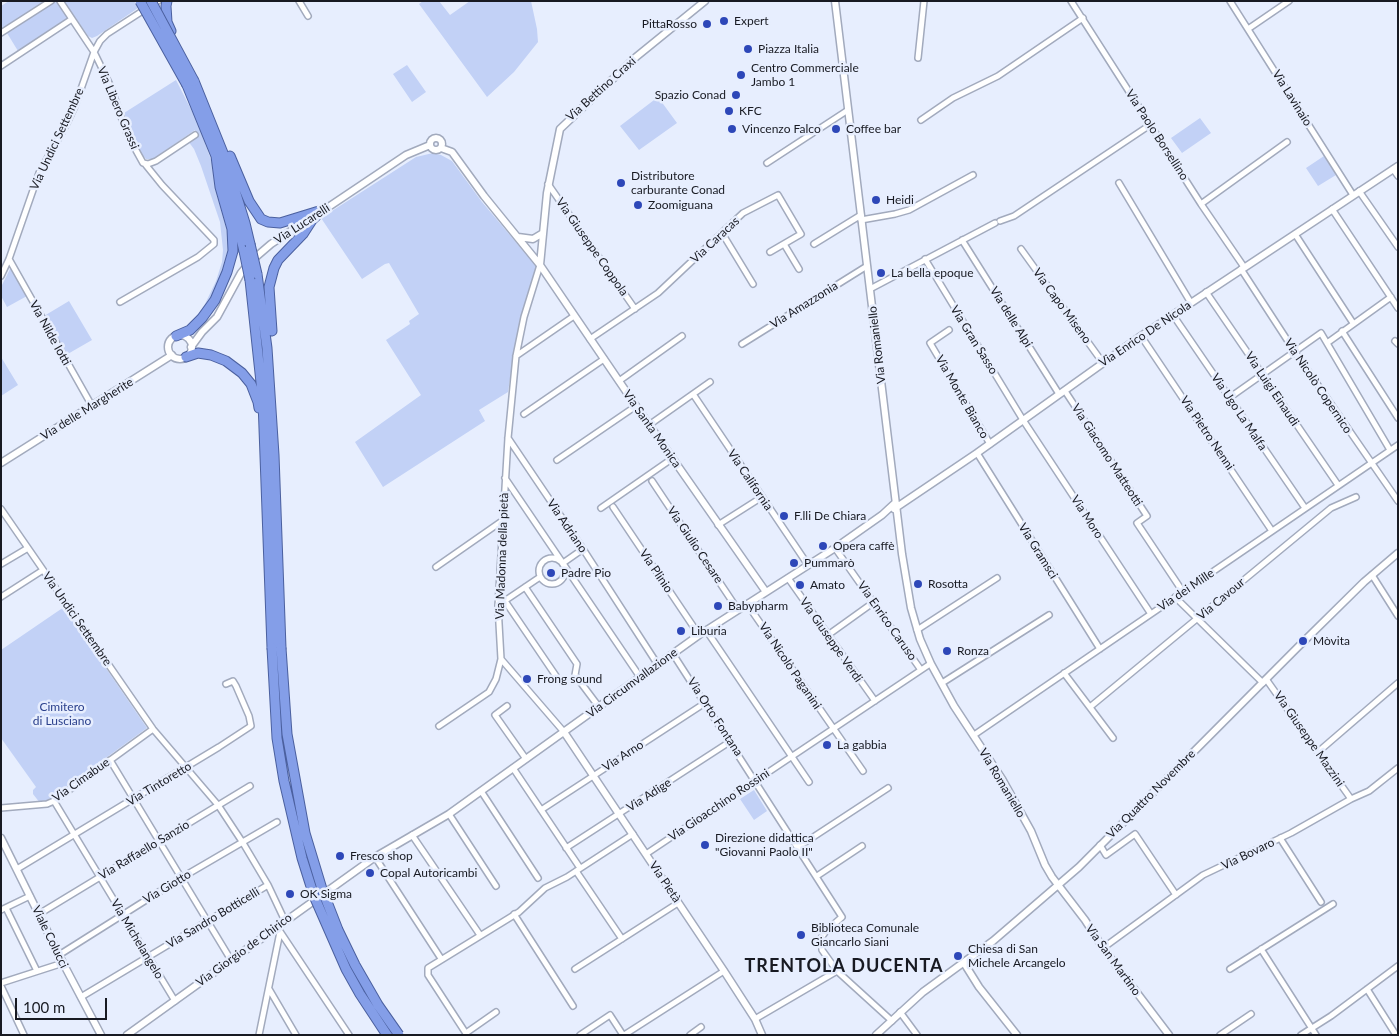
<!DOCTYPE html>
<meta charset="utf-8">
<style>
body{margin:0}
#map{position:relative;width:1399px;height:1036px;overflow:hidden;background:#e7eefe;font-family:Lato,sans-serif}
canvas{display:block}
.frame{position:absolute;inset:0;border:2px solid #181a22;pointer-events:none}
.scale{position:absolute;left:15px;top:998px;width:92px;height:22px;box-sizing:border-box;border:2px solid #181a22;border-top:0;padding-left:6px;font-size:15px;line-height:18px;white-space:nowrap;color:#181a22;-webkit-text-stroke:4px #e7eefe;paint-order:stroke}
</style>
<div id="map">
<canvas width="1399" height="1036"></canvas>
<div class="frame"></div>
<div class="scale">100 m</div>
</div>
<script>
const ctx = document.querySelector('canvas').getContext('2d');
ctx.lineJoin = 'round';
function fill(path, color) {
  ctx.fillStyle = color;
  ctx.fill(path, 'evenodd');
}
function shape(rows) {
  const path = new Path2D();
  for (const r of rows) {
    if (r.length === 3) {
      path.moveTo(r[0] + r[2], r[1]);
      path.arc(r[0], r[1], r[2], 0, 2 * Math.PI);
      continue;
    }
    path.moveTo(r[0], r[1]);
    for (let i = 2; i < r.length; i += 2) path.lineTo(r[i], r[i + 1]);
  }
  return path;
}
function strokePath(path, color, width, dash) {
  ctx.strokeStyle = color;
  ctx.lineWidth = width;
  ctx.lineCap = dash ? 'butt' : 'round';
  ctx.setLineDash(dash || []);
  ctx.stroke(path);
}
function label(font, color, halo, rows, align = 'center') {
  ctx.font = font + ' Lato,sans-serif';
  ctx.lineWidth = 5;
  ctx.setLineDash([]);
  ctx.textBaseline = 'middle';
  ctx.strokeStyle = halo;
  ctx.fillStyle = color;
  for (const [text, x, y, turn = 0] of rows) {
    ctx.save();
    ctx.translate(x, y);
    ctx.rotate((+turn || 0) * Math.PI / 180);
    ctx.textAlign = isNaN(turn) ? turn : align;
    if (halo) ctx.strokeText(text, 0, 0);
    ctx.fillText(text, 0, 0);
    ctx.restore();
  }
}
fill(shape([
 [9,1,45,1,1,30,1,6],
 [55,1,57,1,69,18,18,51,7,33],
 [64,1,134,1,138,8,97,36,92,38,88,36],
 [423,1,439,1,450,15,470,1,531,1,537,29,538,42,514,72,487,97,419,4],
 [407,65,426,92,412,102,393,74],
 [176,80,197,121,205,143,214,168,228,225,230,254,214,294,199,317,193,321,205,304,216,281,222,262,223,250,220,222,201,166,194,149,188,141,197,135,195,130,153,159,146,159,141,154,124,113],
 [658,97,677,123,639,150,620,126],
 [1200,118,1211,133,1182,153,1171,138],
 [433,153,441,155,452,161,482,202,536,266,516,340,508,392,479,410,485,421,383,487,355,442,421,395,386,340,410,324,409,321,419,314,389,263,385,264,362,279,321,218,416,157],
 [1324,156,1336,175,1318,186,1306,168],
 [11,267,27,296,7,307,1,296,1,287],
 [69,301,92,340,66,355,44,316],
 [1,357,18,385,1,396],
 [64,607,147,728,45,802,40,803,33,794,33,790,36,787,1,738,1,650],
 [754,790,767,811,754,820,740,799]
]), '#c2d1f6');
const minor = shape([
 [60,1,94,52,111,87,127,134,143,163,148,164,156,161,195,135],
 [299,1,308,16],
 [1071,1,1201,204,1244,267],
 [1230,1,1353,195],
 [1248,29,1289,1],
 [1,33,51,1],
 [918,58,924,1],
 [1,66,72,19],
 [921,120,953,98,998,76,1083,18],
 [767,163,848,110],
 [1393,169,1398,176],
 [1119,183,1191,303],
 [548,184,635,309],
 [1359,191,1398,247],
 [1201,204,1287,142],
 [1332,209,1398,308],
 [861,220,895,214,909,210,973,175],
 [1000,221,1014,216,1150,125],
 [722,233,753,284],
 [1295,234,1353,323],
 [962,240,1059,394],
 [784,244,799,269],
 [814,244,861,215],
 [1021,249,1103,363],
 [9,259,92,406],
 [925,259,1023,420,1151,614],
 [540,265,524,317,516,356,508,438,498,606,501,659,564,732],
 [1241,269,1295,352,1398,501],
 [1,276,9,259,39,173,66,125,75,106,94,52,100,41,107,34,158,1],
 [870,289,995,223],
 [1206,292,1338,485],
 [120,302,198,257,214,244,214,240,162,185,145,164],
 [1173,315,1305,508],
 [949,330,930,343,990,444],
 [1342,331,1398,418],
 [1141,336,1272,531],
 [590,339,658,293,743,213,778,195,801,234,770,252],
 [1395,341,1398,344],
 [1327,343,1391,297],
 [742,344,867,266],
 [516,356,574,316],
 [619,381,682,336],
 [1065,391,1147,516,1137,523,1183,592],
 [693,394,808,565],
 [1229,398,1321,333,1390,450],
 [524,414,604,359],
 [649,425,710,382],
 [508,438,583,549,658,665],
 [977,453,1100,649],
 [557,460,636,406],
 [505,478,640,677],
 [652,481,738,610],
 [613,507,699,635],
 [601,508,673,458],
 [1,509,153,729,218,805,243,843,268,885,285,921],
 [718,525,762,497],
 [835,548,921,670],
 [552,571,13],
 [563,563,583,549],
 [1,564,28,548],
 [436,567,502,521],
 [1372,575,1398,616],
 [788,578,875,701],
 [525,587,577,664,575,675,599,707],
 [1,597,43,570],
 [1175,597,1263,683],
 [505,601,556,676],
 [503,602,540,577],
 [747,604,863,771],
 [706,630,809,782],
 [917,630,997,578],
 [828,635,874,602],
 [673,654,842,917,826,931,821,938,822,950,837,971,892,1021],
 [1064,673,1113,738],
 [1266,679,1351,799],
 [942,683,1049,615],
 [507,706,495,715,526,759],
 [1090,707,1331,508,1356,497],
 [439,726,489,692,496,679,501,659],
 [974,735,1398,445],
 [1318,752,1398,683],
 [110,760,231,960],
 [513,768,580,868],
 [481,791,538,878],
 [54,801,175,1001],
 [1,808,47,804,54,801,153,729],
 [541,810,705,703],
 [449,814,496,886],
 [412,835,480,935],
 [1280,838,1321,902],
 [1100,845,1106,855,1135,834,1176,895],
 [798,847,888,788],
 [566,848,731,741],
 [646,854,930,664],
 [375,857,440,957],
 [17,869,219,747,251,726,249,716,236,686,233,681,226,684],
 [576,871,622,939],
 [817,876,862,846],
 [6,908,37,971],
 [1,910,30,896],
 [39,914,250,786],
 [514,914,573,1006],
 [277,927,349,1035],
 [1103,948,1203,875,1291,833,1351,799,1369,791,1398,768],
 [1261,949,1316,1035],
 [59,955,181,878,277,822],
 [575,969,678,903],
 [1230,969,1333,904],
 [1,983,63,963],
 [1,986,24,1035],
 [269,989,296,1035],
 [1367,989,1396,1035],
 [81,997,268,885],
 [900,1012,917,1035],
 [755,1019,837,971],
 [466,1033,496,1012],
 [259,1035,280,932],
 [467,1035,428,975,428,968,519,912,545,888,567,877,633,834],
 [580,1035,610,1015,623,1035],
 [624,1035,724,971],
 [690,1035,701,1027],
 [1220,1035,1251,1014],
 [1301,1035,1331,1016,1398,966]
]);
const tertiary = shape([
 [835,1,902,554,911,608,920,639,931,664,954,706,1002,779,1031,831,1045,865,1052,877,1085,920,1103,948,1169,1035],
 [436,144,6],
 [441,148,452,152,484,196,540,265,636,406,766,592],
 [321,212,406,155,430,145],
 [518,237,533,239,543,233],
 [540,265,547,193,560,129,636,57,705,1],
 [180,347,12],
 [191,347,202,332,217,317,241,273,250,262,271,244,312,217],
 [1,463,172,355],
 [894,509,977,453,1141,336,1398,166],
 [564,732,724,971,755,1019,762,1035],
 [1,838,63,963,101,1035],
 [964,963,979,987,1017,1035],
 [127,1035,375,857,449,814,699,635,835,548,882,515,895,503],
 [876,1035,923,992,993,941,1079,867,1298,647,1364,582,1398,553]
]);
const trunk = shape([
 [167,1,166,6,167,22,171,31],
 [194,81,225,158,245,223,250,244],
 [187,85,216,156,230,195,244,251],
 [230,156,249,201,261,219,268,222,280,223,319,211],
 [257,274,267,348,274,455,281,648],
 [250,280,263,401,272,648],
 [272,331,269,287,274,268,278,260,303,234,312,220,324,209],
 [176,336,190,330,202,318,215,300,227,272,233,251,232,229,220,187,216,156],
 [186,357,198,353,211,355,226,361,242,373,251,384,258,402,259,408]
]);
strokePath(minor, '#a2aabd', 8);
strokePath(tertiary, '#a2aabd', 9);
strokePath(trunk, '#4b609f', 11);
strokePath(minor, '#fff', 5);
strokePath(tertiary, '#fff', 6);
strokePath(trunk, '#849ee8', 9);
const trunkBridge = shape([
 [140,1,187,85],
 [151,1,194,81],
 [250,244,257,274],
 [244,251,250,280],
 [272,648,277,738,284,781,302,858,314,896,346,969,360,994,387,1035],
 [281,648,287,734,305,833,322,889,338,930,355,965,378,1005,399,1035]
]);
strokePath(trunkBridge, '#4b609f', 11, []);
strokePath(trunkBridge, '#849ee8', 9);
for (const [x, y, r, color] of [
 [724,21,5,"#2d47b8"],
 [707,24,5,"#2d47b8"],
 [748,49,5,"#2d47b8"],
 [741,75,5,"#2d47b8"],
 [736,95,5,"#2d47b8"],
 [729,111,5,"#2d47b8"],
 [732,129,5,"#2d47b8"],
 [836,129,5,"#2d47b8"],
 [621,183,5,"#2d47b8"],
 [876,200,5,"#2d47b8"],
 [638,205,5,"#2d47b8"],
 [881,273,5,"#2d47b8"],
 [784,516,5,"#2d47b8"],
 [823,546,5,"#2d47b8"],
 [794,563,5,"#2d47b8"],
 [551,573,5,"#2d47b8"],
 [918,584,5,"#2d47b8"],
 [800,585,5,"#2d47b8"],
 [718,606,5,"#2d47b8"],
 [681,631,5,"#2d47b8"],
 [1303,641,5,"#2d47b8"],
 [947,651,5,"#2d47b8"],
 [527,679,5,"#2d47b8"],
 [827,745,5,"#2d47b8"],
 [705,845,5,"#2d47b8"],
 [340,856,5,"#2d47b8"],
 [370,873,5,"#2d47b8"],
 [290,894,5,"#2d47b8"],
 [801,935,5,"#2d47b8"],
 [958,956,5,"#2d47b8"]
]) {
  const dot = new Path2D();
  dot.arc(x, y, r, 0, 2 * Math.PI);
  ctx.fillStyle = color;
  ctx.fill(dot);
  strokePath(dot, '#e7eefe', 2);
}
label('12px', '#181a22', '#e7eefe', [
 ["Expert",734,21],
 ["PittaRosso",697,24,"right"],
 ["Piazza Italia",758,49],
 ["Centro Commerciale",751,68],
 ["Jambo 1",751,82],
 ["Spazio Conad",726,95,"right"],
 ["KFC",739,111],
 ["Vincenzo Falco",742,129],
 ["Coffee bar",846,129],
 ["Distributore",631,176],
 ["carburante Conad",631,190],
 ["Heidi",886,200],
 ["Zoomiguana",648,205],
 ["La bella epoque",891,273],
 ["F.lli De Chiara",794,516],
 ["Opera caffè",833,546],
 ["Pummarò",804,563],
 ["Padre Pio",561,573],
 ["Rosotta",928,584],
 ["Amato",810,585],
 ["Babypharm",728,606],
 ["Liburia",691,631],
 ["Mòvita",1313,641],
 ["Ronza",957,651],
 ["Frong sound",537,679],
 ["La gabbia",837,745],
 ["Direzione didattica",715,838],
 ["\"Giovanni Paolo II\"",715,852],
 ["Fresco shop",350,856],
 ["Copal Autoricambi",380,873],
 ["OK Sigma",300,894],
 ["Biblioteca Comunale",811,928],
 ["Giancarlo Siani",811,942],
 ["Chiesa di San",968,949],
 ["Michele Arcangelo",968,963]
], 'left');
label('12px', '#181a22', '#e7eefe', [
 ["Via Bettino Craxi",601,89,-42],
 ["Via Lavinaio",1292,98,58],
 ["Via Libero Grassi",118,108,67],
 ["Via Paolo Borsellino",1157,135,57],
 ["Via Undici Settembre",57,139,-65],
 ["Via Lucarelli",302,224,-33],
 ["Via Caracas",715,240,-43],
 ["Via Giuseppe Coppola",592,247,55],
 ["Via Amazzonia",804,305,-32],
 ["Via Capo Miseno",1062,306,54],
 ["Via delle Alpi",1011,317,58],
 ["Via Nilde Iotti",50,333,61],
 ["Via Enrico De Nicola",1145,334,-34],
 ["Via Gran Sasso",974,340,58],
 ["Via Romaniello",877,345,-97],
 ["Via Nicolò Copernico",1318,386,56],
 ["Via Luigi Einaudi",1272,389,56],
 ["Via Monte Bianco",962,397,60],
 ["Via delle Margherite",87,409,-32],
 ["Via Ugo La Malfa",1239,412,56],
 ["Via Santa Monica",652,429,55],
 ["Via Pietro Nenni",1207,433,56],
 ["Via Giacomo Matteotti",1107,455,57],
 ["Via California",750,480,56],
 ["Via Moro",1087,517,57],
 ["Via Adriano",567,526,56],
 ["Via Giulio Cesare",695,545,56],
 ["Via Gramsci",1038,551,58],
 ["Via Madonna della pietà",502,556,-88],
 ["Via Plinio",656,571,56],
 ["Via dei Mille",1186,590,-34],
 ["Via Cavour",1221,599,-40],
 ["Via Undici Settembre",77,619,55],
 ["Via Enrico Caruso",887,621,55],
 ["Via Giuseppe Verdi",831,640,55],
 ["Via Nicolò Paganini",790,666,56],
 ["Via Circumvallazione",632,683,-36],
 ["Via Orto Fontana",715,717,57],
 ["Via Giuseppe Mazzini",1309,739,55],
 ["Via Arno",623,756,-33],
 ["Via Cimabue",81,780,-35],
 ["Via Romaniello",1002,783,59],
 ["Via Tintoretto",159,784,-31],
 ["Via Quattro Novembre",1151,794,-45],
 ["Via Adige",649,795,-33],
 ["Via Gioacchino Rossini",719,805,-34],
 ["Via Raffaello Sanzio",144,850,-31],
 ["Via Bovaro",1248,854,-26],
 ["Via Pietà",665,882,56],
 ["Via Giotto",167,887,-31],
 ["Via Sandro Botticelli",213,918,-31],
 ["Viale Colucci",50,937,64],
 ["Via Michelangelo",137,939,59],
 ["Via Giorgio de Chirico",244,950,-36],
 ["Via San Martino",1113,960,54]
]);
label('12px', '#2b408c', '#e7eefe', [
 ["Cimitero",62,707],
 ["di Lusciano",62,721]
]);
ctx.letterSpacing = '1px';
label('bold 18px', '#181a22', '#e7eefe', [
 ["TRENTOLA DUCENTA",844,966]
]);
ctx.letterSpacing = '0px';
</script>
